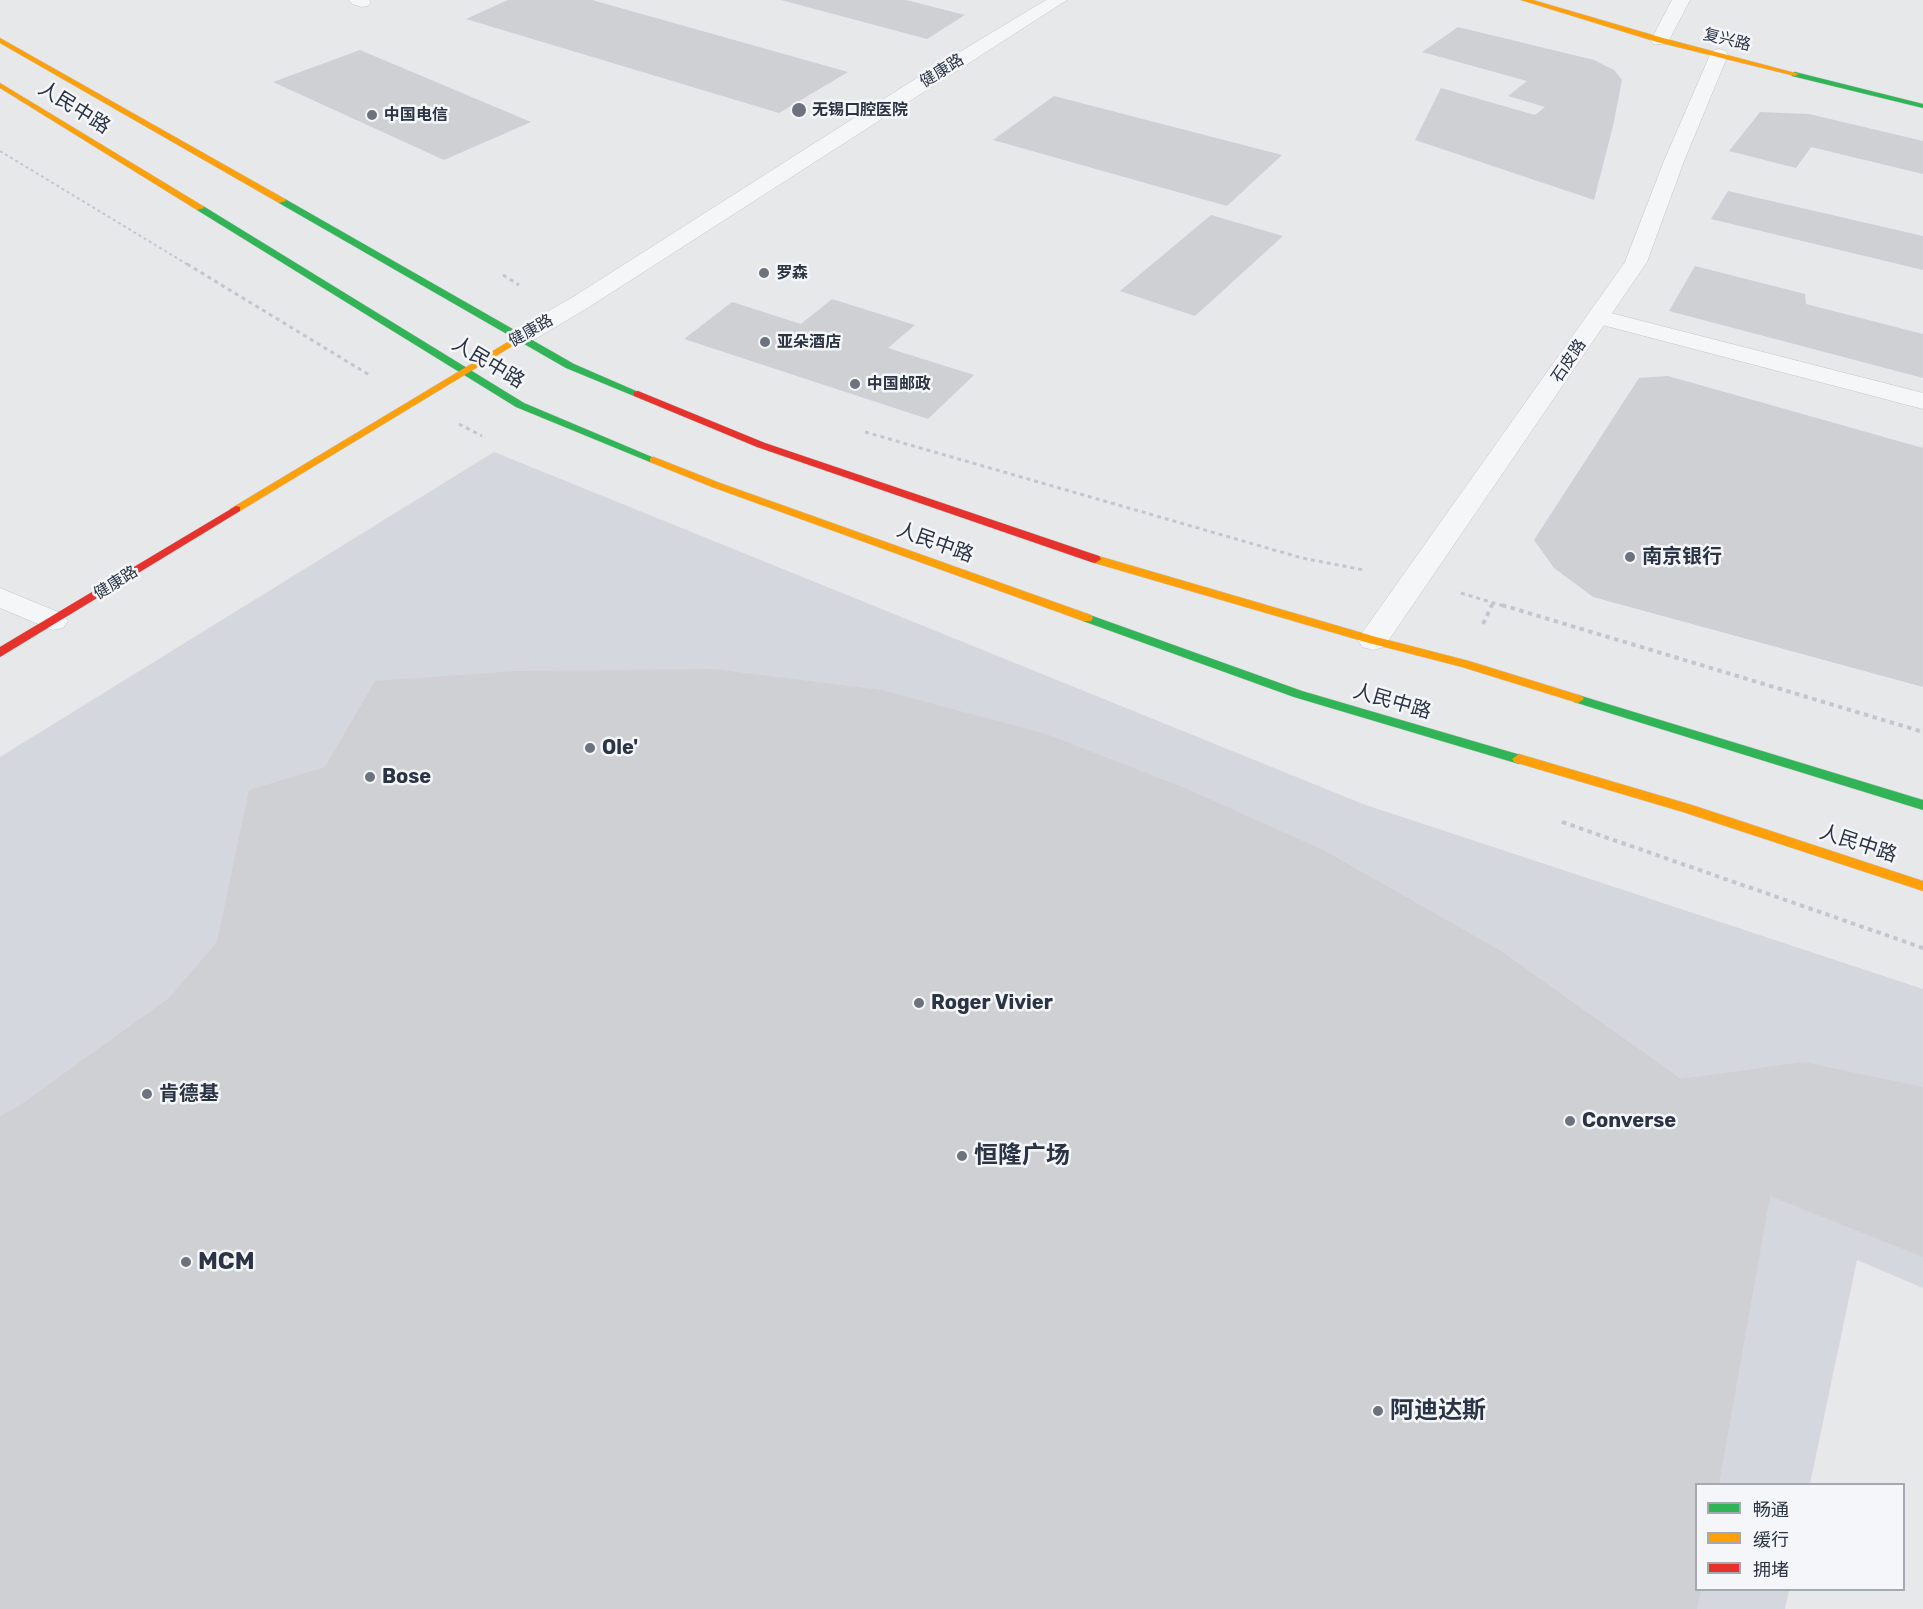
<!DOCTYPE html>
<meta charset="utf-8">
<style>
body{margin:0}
#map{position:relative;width:1923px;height:1609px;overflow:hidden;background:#e6e8ea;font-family:Rubik,"Noto Sans SC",sans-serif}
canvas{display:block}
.legend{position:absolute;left:1695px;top:1483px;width:210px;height:108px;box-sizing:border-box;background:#f4f6f9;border:2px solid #a4a8b1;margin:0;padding:8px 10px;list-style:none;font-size:18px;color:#2b3445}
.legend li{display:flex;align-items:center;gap:12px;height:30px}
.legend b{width:30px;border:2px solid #a4a8b1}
</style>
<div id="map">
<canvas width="1923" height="1609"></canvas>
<ul class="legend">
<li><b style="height:8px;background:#30b455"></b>畅通</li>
<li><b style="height:8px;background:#ff9f0a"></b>缓行</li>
<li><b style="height:8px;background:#e5322d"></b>拥堵</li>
</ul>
</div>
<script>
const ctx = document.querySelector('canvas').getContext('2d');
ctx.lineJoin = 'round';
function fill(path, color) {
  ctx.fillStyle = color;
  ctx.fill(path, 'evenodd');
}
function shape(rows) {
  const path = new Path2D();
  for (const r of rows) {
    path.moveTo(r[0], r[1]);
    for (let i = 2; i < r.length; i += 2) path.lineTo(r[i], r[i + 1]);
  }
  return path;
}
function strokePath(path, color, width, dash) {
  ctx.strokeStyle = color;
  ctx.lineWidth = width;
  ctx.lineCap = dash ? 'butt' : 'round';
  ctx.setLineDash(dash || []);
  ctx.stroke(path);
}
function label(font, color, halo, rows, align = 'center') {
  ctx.font = font + ' Rubik,"Noto Sans SC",sans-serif';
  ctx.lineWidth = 5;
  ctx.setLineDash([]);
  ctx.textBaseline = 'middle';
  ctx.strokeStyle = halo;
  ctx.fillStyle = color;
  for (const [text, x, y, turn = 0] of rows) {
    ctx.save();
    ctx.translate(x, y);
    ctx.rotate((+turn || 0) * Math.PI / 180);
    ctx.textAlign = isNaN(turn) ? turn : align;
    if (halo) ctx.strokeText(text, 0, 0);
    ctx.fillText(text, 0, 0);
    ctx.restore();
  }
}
fill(shape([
 [494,452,1363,804,1923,989,1923,1288,1857,1260,1810,1484,1696,1484,1696,1590,1789,1590,1785,1609,0,1609,0,757]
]), '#d4d7dd');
fill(shape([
 [508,0,592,0,848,72,779,113,466,19],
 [781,0,906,0,965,15,927,39],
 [1458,27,1594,60,1614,70,1622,80,1613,126,1594,200,1415,140,1441,88,1535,115,1545,107,1508,96,1527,81,1422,52],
 [360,50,531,122,444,160,273,82],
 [1054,96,1282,155,1227,206,993,140],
 [1760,112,1809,114,1923,141,1923,174,1811,147,1796,168,1729,151],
 [1728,191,1923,236,1923,270,1711,219],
 [1211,215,1283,236,1195,316,1120,291],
 [1695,266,1805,294,1806,304,1923,334,1923,378,1669,311],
 [832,299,915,325,888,348,974,375,928,419,684,339,732,302,801,324],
 [1668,376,1923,448,1923,687,1593,597,1554,568,1534,540,1639,378],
 [712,669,881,690,1046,734,1185,788,1325,851,1501,951,1681,1079,1803,1062,1923,1087,1923,1257,1770,1196,1719,1484,1696,1484,1696,1590,1701,1590,1697,1609,0,1609,0,1116,19,1106,169,998,217,942,249,790,325,767,375,681,518,671]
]), '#ced0d3');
const lane = shape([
 [349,0,369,0,371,2,368,6,362,7,352,4,349,0],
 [1599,310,1923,393,1923,409,1591,322,1587,317,1591,312,1599,310]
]);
const street = shape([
 [1046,0,1067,0,589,307,530,342,521,344,512,342,509,337,512,332,573,297,920,76,1046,0],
 [1672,0,1690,0,1667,44,1653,44,1651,40,1672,0],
 [1719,49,1726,51,1728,55,1684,161,1647,262,1384,647,1373,650,1362,647,1358,640,1362,633,1625,262,1664,161,1710,55,1712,51,1719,49],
 [0,588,63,614,68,621,63,628,53,630,0,608,0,588]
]);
const fast = shape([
 [1795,72,1923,104,1923,108,1792,76,1791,74,1795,72],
 [279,199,285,199,574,364,643,394,642,396,634,396,566,368,279,203,279,199],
 [197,206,203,206,524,403,659,460,658,462,650,462,516,407,197,210,197,206],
 [1087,614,1302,691,1524,756,1526,759,1519,764,1294,697,1083,621,1081,618,1083,615,1087,614],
 [1578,695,1923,800,1923,810,1574,702,1572,699,1574,696,1578,695]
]);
const slow = shape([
 [1521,0,1533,0,1663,38,1799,74,1795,76,1657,42,1521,0],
 [0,38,285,199,286,201,279,203,0,43,0,38],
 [0,83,203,206,204,208,197,210,0,88,0,83],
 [521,334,524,335,524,339,240,511,232,511,230,509,521,334],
 [654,457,720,483,1091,615,1093,618,1091,621,1083,621,712,487,650,462,650,458,654,457],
 [1095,555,1376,637,1469,661,1582,696,1584,699,1578,703,1462,667,1369,643,1091,562,1089,559,1095,555],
 [1519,754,1692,805,1923,881,1923,891,1683,812,1514,762,1512,759,1519,754]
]);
const jam = shape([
 [638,391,765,443,1099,556,1101,559,1095,563,1091,562,757,447,634,396,634,392,638,391],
 [236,506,240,507,240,511,0,657,0,647,236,506]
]);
strokePath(lane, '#c4c6c8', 1);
strokePath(street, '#c4c6c8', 1);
strokePath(fast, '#c4c6c8', 1);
strokePath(slow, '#c4c6c8', 1);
strokePath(jam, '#c4c6c8', 1);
strokePath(shape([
 [0,151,190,266]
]), '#c5c6ca', 2, [3, 3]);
strokePath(shape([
 [187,264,371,376],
 [503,275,519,285],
 [459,424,482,436],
 [865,432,1302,558,1364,570],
 [1461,593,1507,607],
 [1491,607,1493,603]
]), '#c5c6ca', 3, [4, 4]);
strokePath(shape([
 [1502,605,1923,732],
 [1483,624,1492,605],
 [1562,822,1923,948]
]), '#c5c6ca', 4, [4.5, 4.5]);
fill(lane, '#f5f6f7');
fill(street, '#f5f6f7');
fill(fast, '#30b455');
fill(slow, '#ff9f0a');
fill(jam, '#e5322d');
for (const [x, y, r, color] of [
 [799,110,8,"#6c737f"],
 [372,115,6,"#6c737f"],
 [764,273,6,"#6c737f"],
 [765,342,6,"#6c737f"],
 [855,384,6,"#6c737f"],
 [1630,557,6,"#6c737f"],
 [590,748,6,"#6c737f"],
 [370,777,6,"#6c737f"],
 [919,1003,6,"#6c737f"],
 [147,1094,6,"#6c737f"],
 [1570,1121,6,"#6c737f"],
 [962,1156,6,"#6c737f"],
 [186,1262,6,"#6c737f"],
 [1378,1411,6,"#6c737f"]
]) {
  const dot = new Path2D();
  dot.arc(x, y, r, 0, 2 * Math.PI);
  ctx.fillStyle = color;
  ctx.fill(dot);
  strokePath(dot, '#f4f6f9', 2);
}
label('16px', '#2b3445', '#f4f6f9', [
 ["复兴路",1727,40,14],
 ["健康路",942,71,-32],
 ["健康路",531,331,-30],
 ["石皮路",1569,361,-56],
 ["健康路",116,583,-32]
]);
label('bold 16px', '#2b3445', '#f4f6f9', [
 ["无锡口腔医院",812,110],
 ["中国电信",384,115],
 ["罗森",776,273],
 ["亚朵酒店",777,342],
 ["中国邮政",867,384]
], 'left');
label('20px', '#2b3445', '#f4f6f9', [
 ["人民中路",74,108,32],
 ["人民中路",488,363,31],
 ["人民中路",935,543,20],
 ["人民中路",1392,702,16],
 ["人民中路",1858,844,18]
]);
label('bold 20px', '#2b3445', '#f4f6f9', [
 ["南京银行",1642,557],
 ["Ole'",602,748],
 ["Bose",382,777],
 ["Roger Vivier",931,1003],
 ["肯德基",159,1094],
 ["Converse",1582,1121]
], 'left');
label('bold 24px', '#2b3445', '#f4f6f9', [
 ["恒隆广场",974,1156],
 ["MCM",198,1262],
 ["阿迪达斯",1390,1411]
], 'left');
</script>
